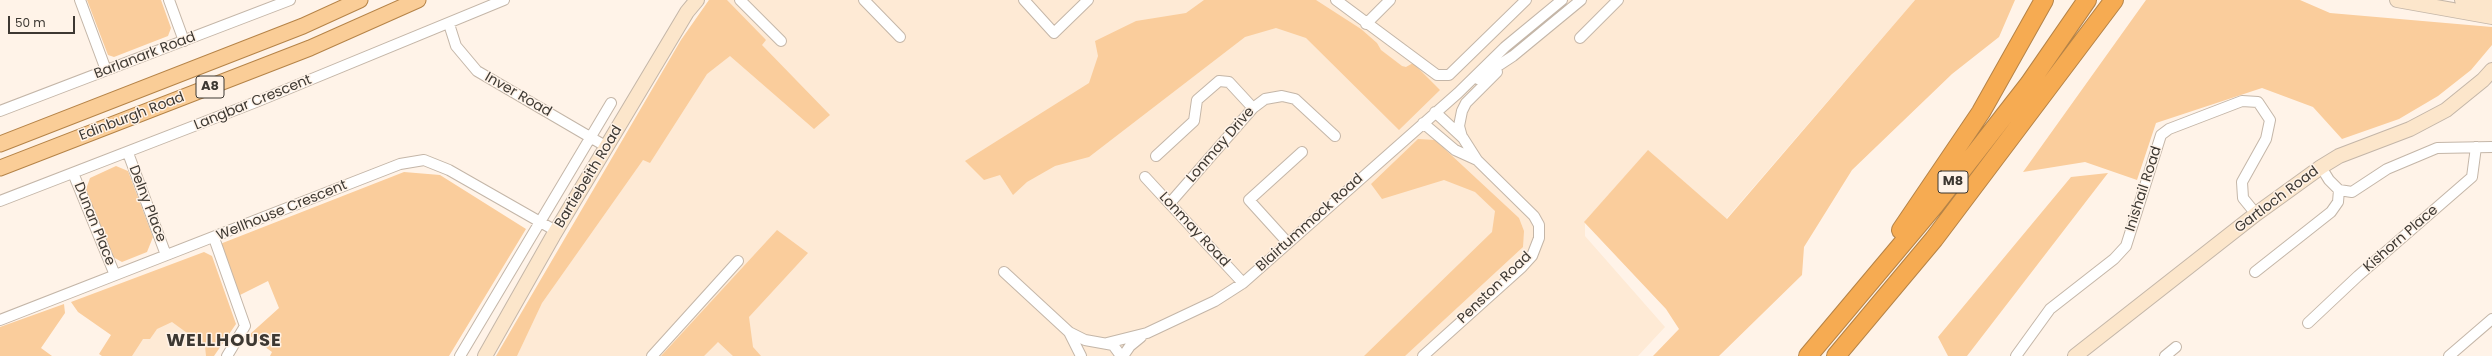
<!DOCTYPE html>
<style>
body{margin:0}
#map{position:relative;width:2492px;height:356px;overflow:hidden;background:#fff3e8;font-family:Poppins,sans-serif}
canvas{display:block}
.scale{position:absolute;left:8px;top:16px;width:67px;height:18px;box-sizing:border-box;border:2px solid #3d3832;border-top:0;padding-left:5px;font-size:12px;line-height:14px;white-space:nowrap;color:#3d3832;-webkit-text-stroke:3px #fff3e8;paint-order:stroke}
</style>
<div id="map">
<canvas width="2492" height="356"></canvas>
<div class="scale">50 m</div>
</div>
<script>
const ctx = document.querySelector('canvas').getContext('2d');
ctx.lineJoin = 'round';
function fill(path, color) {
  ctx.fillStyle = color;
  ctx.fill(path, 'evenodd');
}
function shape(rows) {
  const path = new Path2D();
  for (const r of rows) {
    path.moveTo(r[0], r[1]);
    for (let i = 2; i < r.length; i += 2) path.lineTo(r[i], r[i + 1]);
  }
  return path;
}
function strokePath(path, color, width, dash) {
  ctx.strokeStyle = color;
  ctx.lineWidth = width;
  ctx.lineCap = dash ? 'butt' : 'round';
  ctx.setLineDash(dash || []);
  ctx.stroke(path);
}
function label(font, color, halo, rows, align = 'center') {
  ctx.font = font + ' Poppins,sans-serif';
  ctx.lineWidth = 3;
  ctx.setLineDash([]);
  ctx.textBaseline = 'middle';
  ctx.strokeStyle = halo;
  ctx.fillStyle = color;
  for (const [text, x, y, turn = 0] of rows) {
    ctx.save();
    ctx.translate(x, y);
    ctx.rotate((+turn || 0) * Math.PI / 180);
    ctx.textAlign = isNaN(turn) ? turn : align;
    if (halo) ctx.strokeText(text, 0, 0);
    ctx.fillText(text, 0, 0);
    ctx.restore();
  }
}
fill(shape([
 [709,0,1915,0,1726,219,1648,151,1585,221,1585,236,1665,327,1638,356,496,356,681,40],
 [179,315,214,356,126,356,146,330]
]), '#feead5');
fill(shape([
 [87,0,161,0,171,28,168,36,114,57,108,55],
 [709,0,727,0,766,40,762,45,830,115,814,129,730,56,707,74,650,163,643,160,542,303,517,356,496,356,681,40],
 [1204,0,1316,0,1361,29,1377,43,1381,50,1402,66,1406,67,1413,63,1440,90,1399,130,1306,38,1276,28,1245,37,1089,157,1055,166,1027,182,1013,195,1000,175,984,180,965,161,1089,83,1098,56,1095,41,1136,21,1186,13],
 [1915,0,2015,0,1999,37,1952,74,1852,170,1804,247,1802,275,1719,356,1653,356,1679,329,1666,309,1584,222,1648,150,1727,219],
 [2146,0,2300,0,2330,13,2492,27,2492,45,2471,70,2438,96,2399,119,2342,139,2313,107,2262,88,2156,123,2137,180,2085,162,2023,172],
 [1418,139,1435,140,1519,218,1524,231,1523,247,1405,356,1364,356,1492,232,1495,211,1475,192,1444,180,1382,199,1371,184],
 [116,166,128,171,153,237,147,252,122,262,111,256,85,192,90,178],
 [404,172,440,175,526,229,449,356,270,356,272,352,249,335,279,308,268,281,240,295,220,244],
 [2108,173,1967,356,1948,356,1938,337,2071,177],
 [777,230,808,253,749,317,753,347,761,356,733,356,718,342,704,356,661,356],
 [204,252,212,256,236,324,214,356,206,356,205,346,172,322,157,329,150,339,143,339,132,356,102,356,99,354,111,335,78,312,71,302],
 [64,304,65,313,41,348,52,356,0,356,0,327]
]), '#facd9c');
const street = shape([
 [80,0,106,70],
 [169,0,184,41],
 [740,0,781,41],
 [864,0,900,37],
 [1024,0,1054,33,1088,0],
 [1336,0,1437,75,1449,75,1526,0],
 [449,24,456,46,477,71,607,147],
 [1366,24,1390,0],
 [1580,38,1618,0],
 [1478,79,1513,56,1581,0],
 [0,111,290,0],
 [1423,123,1455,150,1477,160],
 [1462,137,1459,126,1462,111,1466,103,1497,72],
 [128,153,166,255],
 [1156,156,1194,121,1197,100,1219,81,1229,82,1253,108],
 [2321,167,2329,180,2339,190,2352,192,2387,169,2437,148,2492,147],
 [73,173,115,275],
 [1145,177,1243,283],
 [0,201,256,102,504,0],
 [1170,203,1253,108,1265,99,1282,96,1295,99,1335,136],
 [214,238,245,326,227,356],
 [1288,243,1249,200,1302,152],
 [1004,272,1069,332,1085,340,1113,345,1121,356],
 [2255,272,2331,212,2338,202,2339,190],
 [0,320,400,164,424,160,449,170,556,231],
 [2308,323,2358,276,2472,177,2476,147],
 [1069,332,1081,356],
 [1107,343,1147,333,1215,301,1243,283,1458,93,1505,47,1562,0],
 [460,356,611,103],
 [652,356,738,261],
 [1123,356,1130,346,1141,337],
 [1423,356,1522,267,1532,256,1539,238,1539,225,1534,216,1477,160,1463,138,1435,112],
 [2016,356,2050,309,2114,259,2126,246,2161,135,2169,129,2242,101,2258,102,2270,120,2266,139,2242,182,2243,198,2256,214],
 [2165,356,2176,347],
 [2449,356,2492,319]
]);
const secondary = shape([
 [2397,0,2492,17],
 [2462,0,2492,5],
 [485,356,553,236,687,12,697,0],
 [2075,356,2256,214,2321,167,2339,156,2410,129,2446,110,2483,80,2492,70]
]);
const primary = shape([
 [0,144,303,26,360,0],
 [0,168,310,48,418,0]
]);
const highway = shape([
 [1901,230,1981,112,2044,0],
 [1808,356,1934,206,2029,84,2087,0],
 [1836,356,1934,239,2114,0]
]);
strokePath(street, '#c4b6a8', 12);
strokePath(secondary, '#c4b6a8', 16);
strokePath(primary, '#b58347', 17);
strokePath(highway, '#b58347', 20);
strokePath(street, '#fff', 10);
strokePath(secondary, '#fce6cb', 14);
strokePath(primary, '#facd97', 15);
strokePath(highway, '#f6ab52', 18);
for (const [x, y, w] of [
 [210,87,28],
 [1953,182,30]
]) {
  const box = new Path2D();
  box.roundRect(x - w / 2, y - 11, w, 22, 3);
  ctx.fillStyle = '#fff3e8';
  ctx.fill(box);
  strokePath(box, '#3d3832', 1);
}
label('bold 13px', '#3d3832', null, [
 ["A8",210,87],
 ["M8",1953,182]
]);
label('14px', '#3d3832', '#fff3e8', [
 ["Barlanark Road",145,56,-21],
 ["Inver Road",518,95,30],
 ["Langbar Crescent",253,103,-22],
 ["Edinburgh Road",132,117,-21],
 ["Lonmay Drive",1221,145,-49],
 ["Bartiebeith Road",589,177,-59],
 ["Inishail Road",2144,189,-72],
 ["Gartloch Road",2277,200,-37],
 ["Delny Place",147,204,69],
 ["Wellhouse Crescent",282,211,-22],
 ["Blairtummock Road",1310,223,-42],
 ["Dunan Place",94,224,68],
 ["Lonmay Road",1194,230,47],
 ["Kishorn Place",2401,239,-41],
 ["Penston Road",1495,288,-44]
]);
ctx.letterSpacing = '1px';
label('bold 18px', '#3d3832', '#fff3e8', [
 ["WELLHOUSE",224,341]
]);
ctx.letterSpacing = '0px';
</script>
